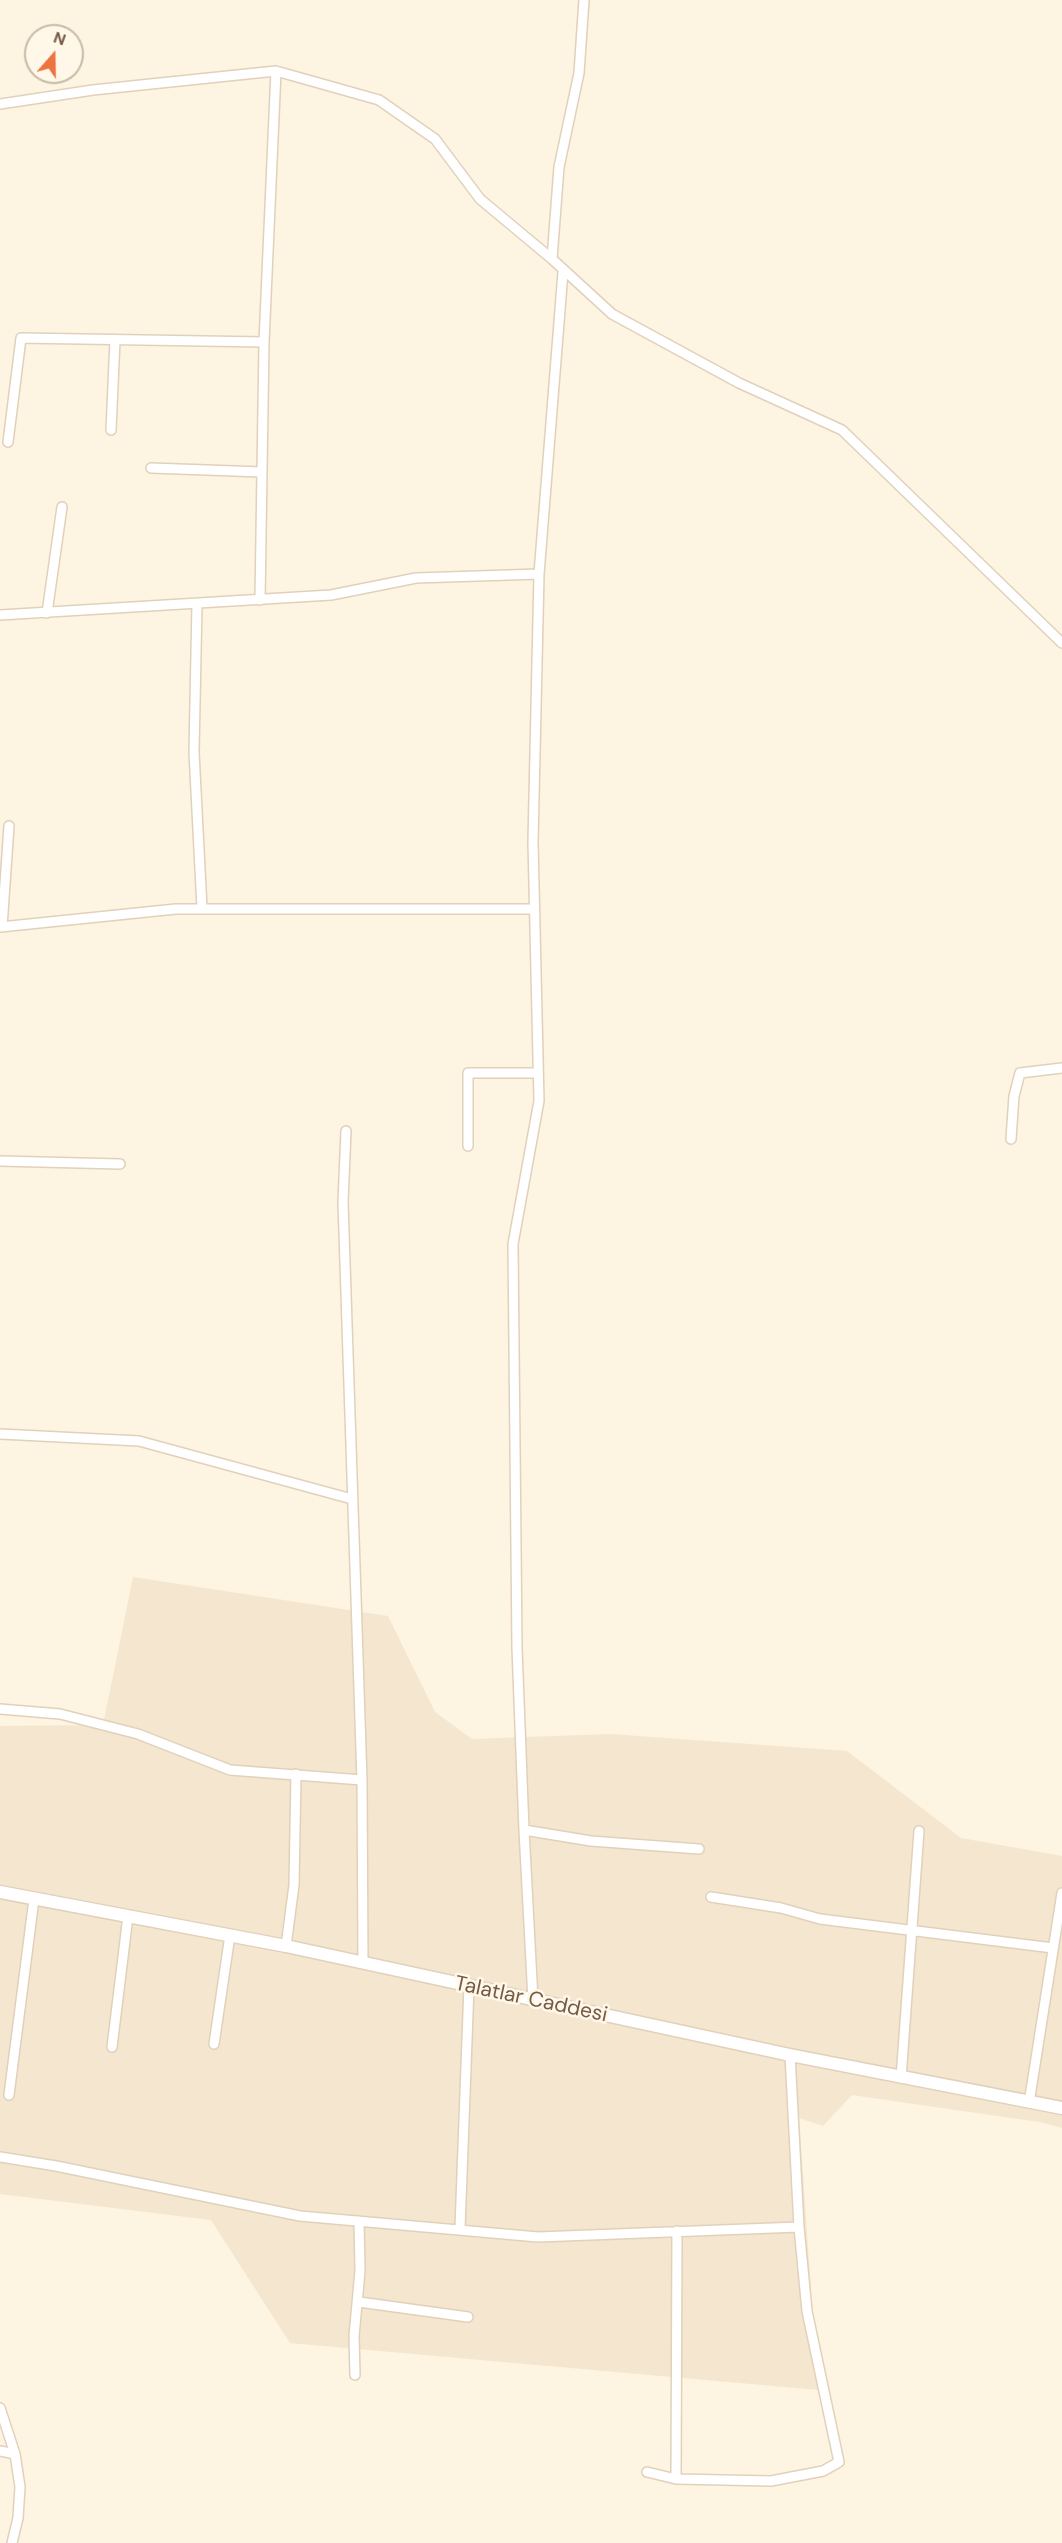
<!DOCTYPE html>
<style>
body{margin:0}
#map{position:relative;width:1062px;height:2543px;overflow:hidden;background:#fdf4e1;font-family:"DM Sans",sans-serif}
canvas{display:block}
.north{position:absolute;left:24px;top:24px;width:60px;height:60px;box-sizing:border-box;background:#fff8e8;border:2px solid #c8b9a8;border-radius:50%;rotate:20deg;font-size:16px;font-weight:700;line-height:24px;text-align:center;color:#755b47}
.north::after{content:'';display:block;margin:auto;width:21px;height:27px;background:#ec7441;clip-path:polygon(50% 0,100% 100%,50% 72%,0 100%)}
</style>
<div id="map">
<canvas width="1062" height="2543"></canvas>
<div class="north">N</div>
</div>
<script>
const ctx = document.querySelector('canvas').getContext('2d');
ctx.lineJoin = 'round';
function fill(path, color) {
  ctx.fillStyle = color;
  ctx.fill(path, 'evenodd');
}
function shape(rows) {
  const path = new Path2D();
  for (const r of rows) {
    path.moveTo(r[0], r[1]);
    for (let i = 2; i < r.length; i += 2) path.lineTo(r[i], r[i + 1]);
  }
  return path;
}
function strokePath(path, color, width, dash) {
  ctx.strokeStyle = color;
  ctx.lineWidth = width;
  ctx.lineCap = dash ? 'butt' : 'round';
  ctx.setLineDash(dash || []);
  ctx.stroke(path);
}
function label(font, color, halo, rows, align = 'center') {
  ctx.font = font + ' "DM Sans",sans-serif';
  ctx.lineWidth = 5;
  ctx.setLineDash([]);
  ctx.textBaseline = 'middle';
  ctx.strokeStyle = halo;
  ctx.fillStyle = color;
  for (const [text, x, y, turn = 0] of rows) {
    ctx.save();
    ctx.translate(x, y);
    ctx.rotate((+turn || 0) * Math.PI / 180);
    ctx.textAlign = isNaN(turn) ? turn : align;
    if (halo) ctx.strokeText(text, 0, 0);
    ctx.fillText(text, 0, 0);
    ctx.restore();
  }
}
fill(shape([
 [133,1577,388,1616,435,1712,472,1739,610,1734,847,1751,961,1838,1062,1856,1062,2128,1039,2122,852,2095,823,2126,799,2118,818,2390,290,2343,211,2220,0,2194,0,1726,103,1725]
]), '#f5e6cf');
const minor = shape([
 [0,104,93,90,276,71,379,100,435,139,480,199,552,259,612,314,739,383,842,430,1062,643],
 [552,259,559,167,579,73,584,0],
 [111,430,115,340],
 [8,442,21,338,264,342],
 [151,468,262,472],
 [260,600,264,342,276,71],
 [197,604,194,752,202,908],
 [47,613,62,507],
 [0,615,331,595,416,578,539,574],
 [0,927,176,909,534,909],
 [2,927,9,826],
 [346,1131,343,1202,362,1780,363,1963],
 [1011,1139,1014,1096,1020,1073,1062,1068],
 [468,1146,468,1073,538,1073],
 [0,1161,120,1164],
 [0,1434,139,1441,352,1499],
 [0,1709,60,1714,138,1734,230,1770,362,1780],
 [524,1830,591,1841,699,1849],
 [711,1897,781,1908,820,1919,1053,1948],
 [286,1946,294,1885,296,1774],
 [533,2000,524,1830,517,1648,513,1244,539,1101,533,842,539,574,563,272],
 [214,2044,230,1935],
 [112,2047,128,1916],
 [901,2078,919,1831],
 [9,2095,34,1899],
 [1029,2103,1062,1893],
 [0,2157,56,2166,300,2216,538,2237,799,2227],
 [460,2228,469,1986],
 [359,2302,468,2317],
 [355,2375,354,2336,360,2271,359,2221],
 [0,2408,15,2454,20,2487,18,2518,12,2543],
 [0,2451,15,2454],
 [647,2472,676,2479,771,2481,823,2471,839,2462,807,2311,799,2227,790,2055],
 [676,2479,677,2231]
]);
const tertiary = shape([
 [0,1892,286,1946,790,2055,1062,2108]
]);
strokePath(minor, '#e1d1bc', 12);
strokePath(tertiary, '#e1d1bc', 15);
strokePath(minor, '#fff', 9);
strokePath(tertiary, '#fff', 12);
label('21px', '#755b47', '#fff8e8', [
 ["Talatlar Caddesi",531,2000,12]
]);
</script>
